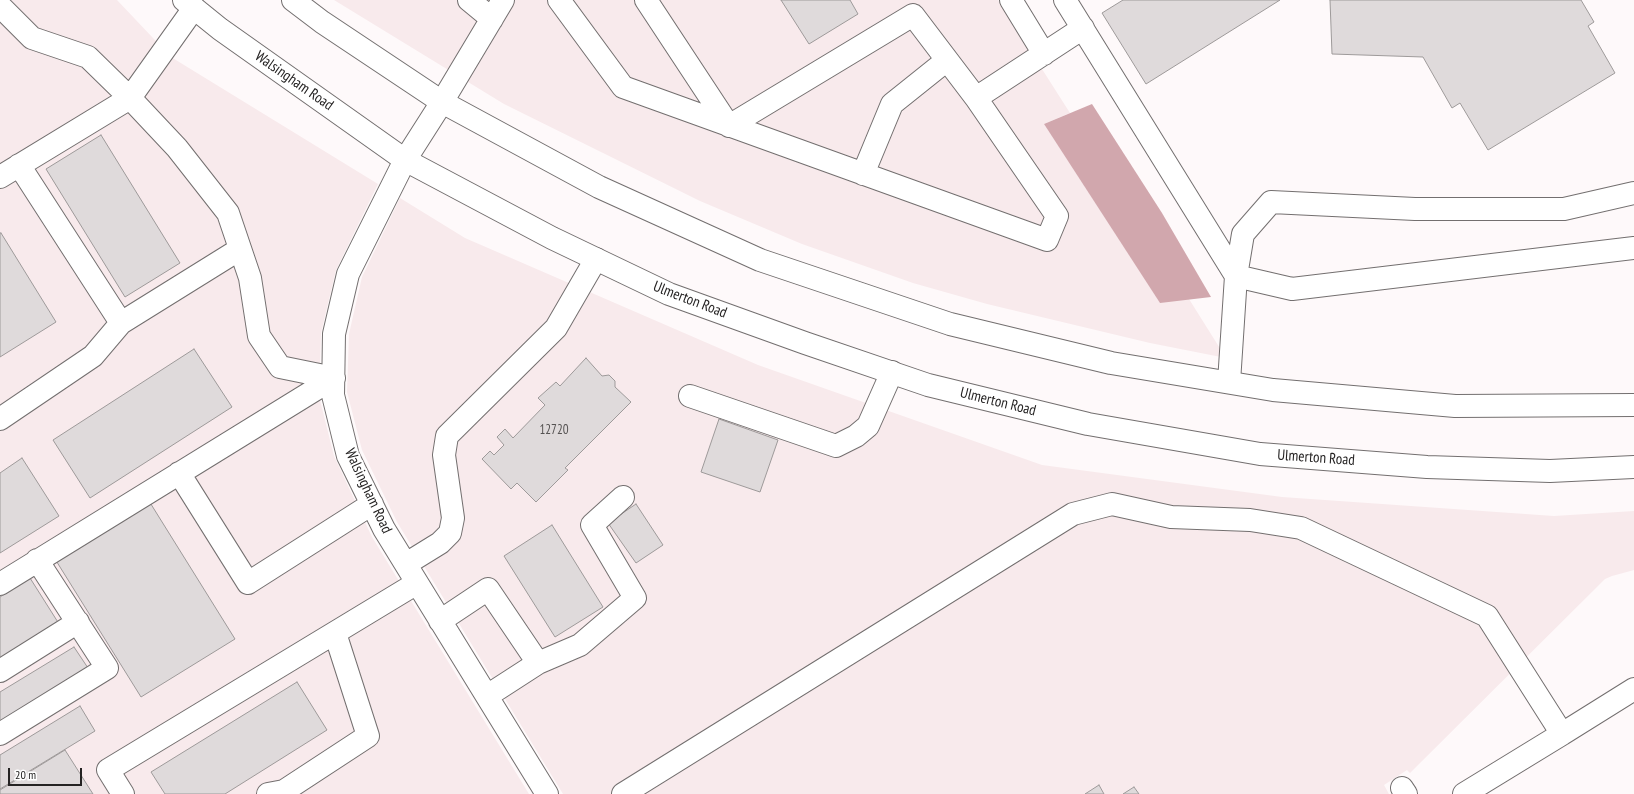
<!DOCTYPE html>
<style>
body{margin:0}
#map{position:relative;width:1634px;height:794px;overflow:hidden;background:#fef9fa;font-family:"PT Sans Narrow",sans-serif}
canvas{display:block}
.scale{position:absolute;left:8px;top:768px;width:74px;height:18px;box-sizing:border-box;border:2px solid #252323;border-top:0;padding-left:5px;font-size:12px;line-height:14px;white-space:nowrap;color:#252323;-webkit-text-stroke:3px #fff;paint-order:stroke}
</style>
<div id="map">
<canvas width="1634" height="794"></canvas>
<div class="scale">20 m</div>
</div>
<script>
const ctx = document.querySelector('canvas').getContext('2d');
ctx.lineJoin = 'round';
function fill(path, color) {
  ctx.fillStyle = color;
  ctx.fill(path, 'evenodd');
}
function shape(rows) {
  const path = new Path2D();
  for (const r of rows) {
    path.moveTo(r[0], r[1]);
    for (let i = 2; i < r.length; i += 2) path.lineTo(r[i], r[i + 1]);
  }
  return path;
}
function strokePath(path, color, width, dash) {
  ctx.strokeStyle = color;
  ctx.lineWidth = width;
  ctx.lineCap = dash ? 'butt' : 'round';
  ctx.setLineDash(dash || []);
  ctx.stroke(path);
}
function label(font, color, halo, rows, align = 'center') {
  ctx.font = font + ' "PT Sans Narrow",sans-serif';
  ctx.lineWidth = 4;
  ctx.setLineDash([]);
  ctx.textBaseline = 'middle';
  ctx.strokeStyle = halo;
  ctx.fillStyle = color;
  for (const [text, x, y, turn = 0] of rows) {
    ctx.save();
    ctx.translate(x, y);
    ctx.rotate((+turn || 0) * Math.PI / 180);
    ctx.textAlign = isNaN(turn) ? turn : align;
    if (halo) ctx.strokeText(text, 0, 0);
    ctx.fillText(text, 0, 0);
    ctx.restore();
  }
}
fill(shape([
 [0,0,117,0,171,57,378,184,336,270,321,333,319,396,334,456,372,537,529,794,0,794],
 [334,0,998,0,1070,113,1044,124,1160,302,1189,299,1226,358,1150,343,987,304,913,283,802,244,700,201,504,104],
 [400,198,465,238,758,365,1042,465,1282,497,1554,516,1634,511,1634,570,1612,576,1605,579,1410,773,1407,770,1384,785,1389,794,563,794,397,522,362,450,347,392,349,334,362,277]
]), '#f8eaec');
fill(shape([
 [1092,104,1162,213,1211,297,1160,303,1044,124]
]), '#d1a7ad');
const building = shape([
 [781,0,850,0,858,14,809,44,781,0],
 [1123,0,1280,0,1146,84,1102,13,1123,0],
 [1330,0,1581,0,1594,22,1588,26,1615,73,1488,150,1460,103,1452,108,1423,57,1332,54,1330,0],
 [101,135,180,263,125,297,46,169,101,135],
 [1,233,56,322,0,357,0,233,1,233],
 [194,349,232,407,90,498,53,440,194,349],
 [586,358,602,376,609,375,615,381,615,387,631,402,565,468,568,470,536,502,517,483,511,489,482,459,490,451,494,455,504,445,497,437,505,429,513,438,545,405,538,398,556,382,560,386,586,358],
 [719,419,778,440,760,492,701,472,719,419],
 [22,458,59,516,0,553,0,473,22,458],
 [149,501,235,639,141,697,55,559,149,501],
 [636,504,663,545,636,563,608,523,636,504],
 [552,525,603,607,555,637,504,556,552,525],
 [30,578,61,627,0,665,0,597,30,578],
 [74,647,90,671,0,726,0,692,74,647],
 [297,682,327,730,225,794,165,794,151,772,297,682],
 [80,706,95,731,0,789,0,755,80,706],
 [65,750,93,794,0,794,0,790,65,750],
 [1099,785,1104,794,1085,794,1099,785],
 [1134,787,1139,794,1123,794,1134,787]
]);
fill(building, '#dfdadb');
strokePath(building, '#9e9a9a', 1);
const minor = shape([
 [469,0,492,19],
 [503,0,442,102,405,160,348,274,334,334,333,395,348,456,384,529,547,794],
 [559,0,623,87,1047,240,1057,216,976,98,1083,28],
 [646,0,729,126,913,15,976,98],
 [1011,0,1044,54],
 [1065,0,1236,276,1229,382],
 [0,6,32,38,88,57,130,98,0,177],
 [194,8,130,98,177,148,228,213,250,278,259,336,280,367,334,378],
 [19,165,121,323],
 [863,174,892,104,947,60],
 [1634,193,1564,209,1415,209,1271,202,1243,234,1236,276,1292,289,1634,248],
 [690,396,836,446,856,436,868,426,892,372],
 [0,419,93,356,121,323,240,249],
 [179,473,248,583,372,504],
 [406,564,440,543,450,533,453,518,444,455,447,436,556,328,596,259],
 [0,584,334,378],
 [440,621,488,589,538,663,487,696],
 [538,663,580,645,635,598,592,525,623,497],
 [0,671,78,622],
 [0,734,107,668,37,560],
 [1402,788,1406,794],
 [123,794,108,770,417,583],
 [268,794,284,791,368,736,335,633],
 [623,794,1073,514,1112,504,1171,517,1250,520,1301,528,1487,616,1562,734,1634,689],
 [1464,794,1562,734]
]);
const major = shape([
 [184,0,220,29,405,160,552,238,669,294,805,343,928,385,1088,424,1260,454,1427,467,1550,471,1634,467],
 [293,0,322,22,442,102,599,187,760,260,950,324,1111,363,1273,390,1455,406,1634,405]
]);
strokePath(minor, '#736f6f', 24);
strokePath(major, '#736f6f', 24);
strokePath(minor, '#fff', 22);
strokePath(major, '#fff', 22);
label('13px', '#545151', null, [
 ["12720",554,430]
]);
label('15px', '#252323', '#fff', [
 ["Walsingham Road",294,81,35],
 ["Ulmerton Road",690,300,21],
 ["Ulmerton Road",998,402,14],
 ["Ulmerton Road",1316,458,4],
 ["Walsingham Road",368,491,65]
]);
</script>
